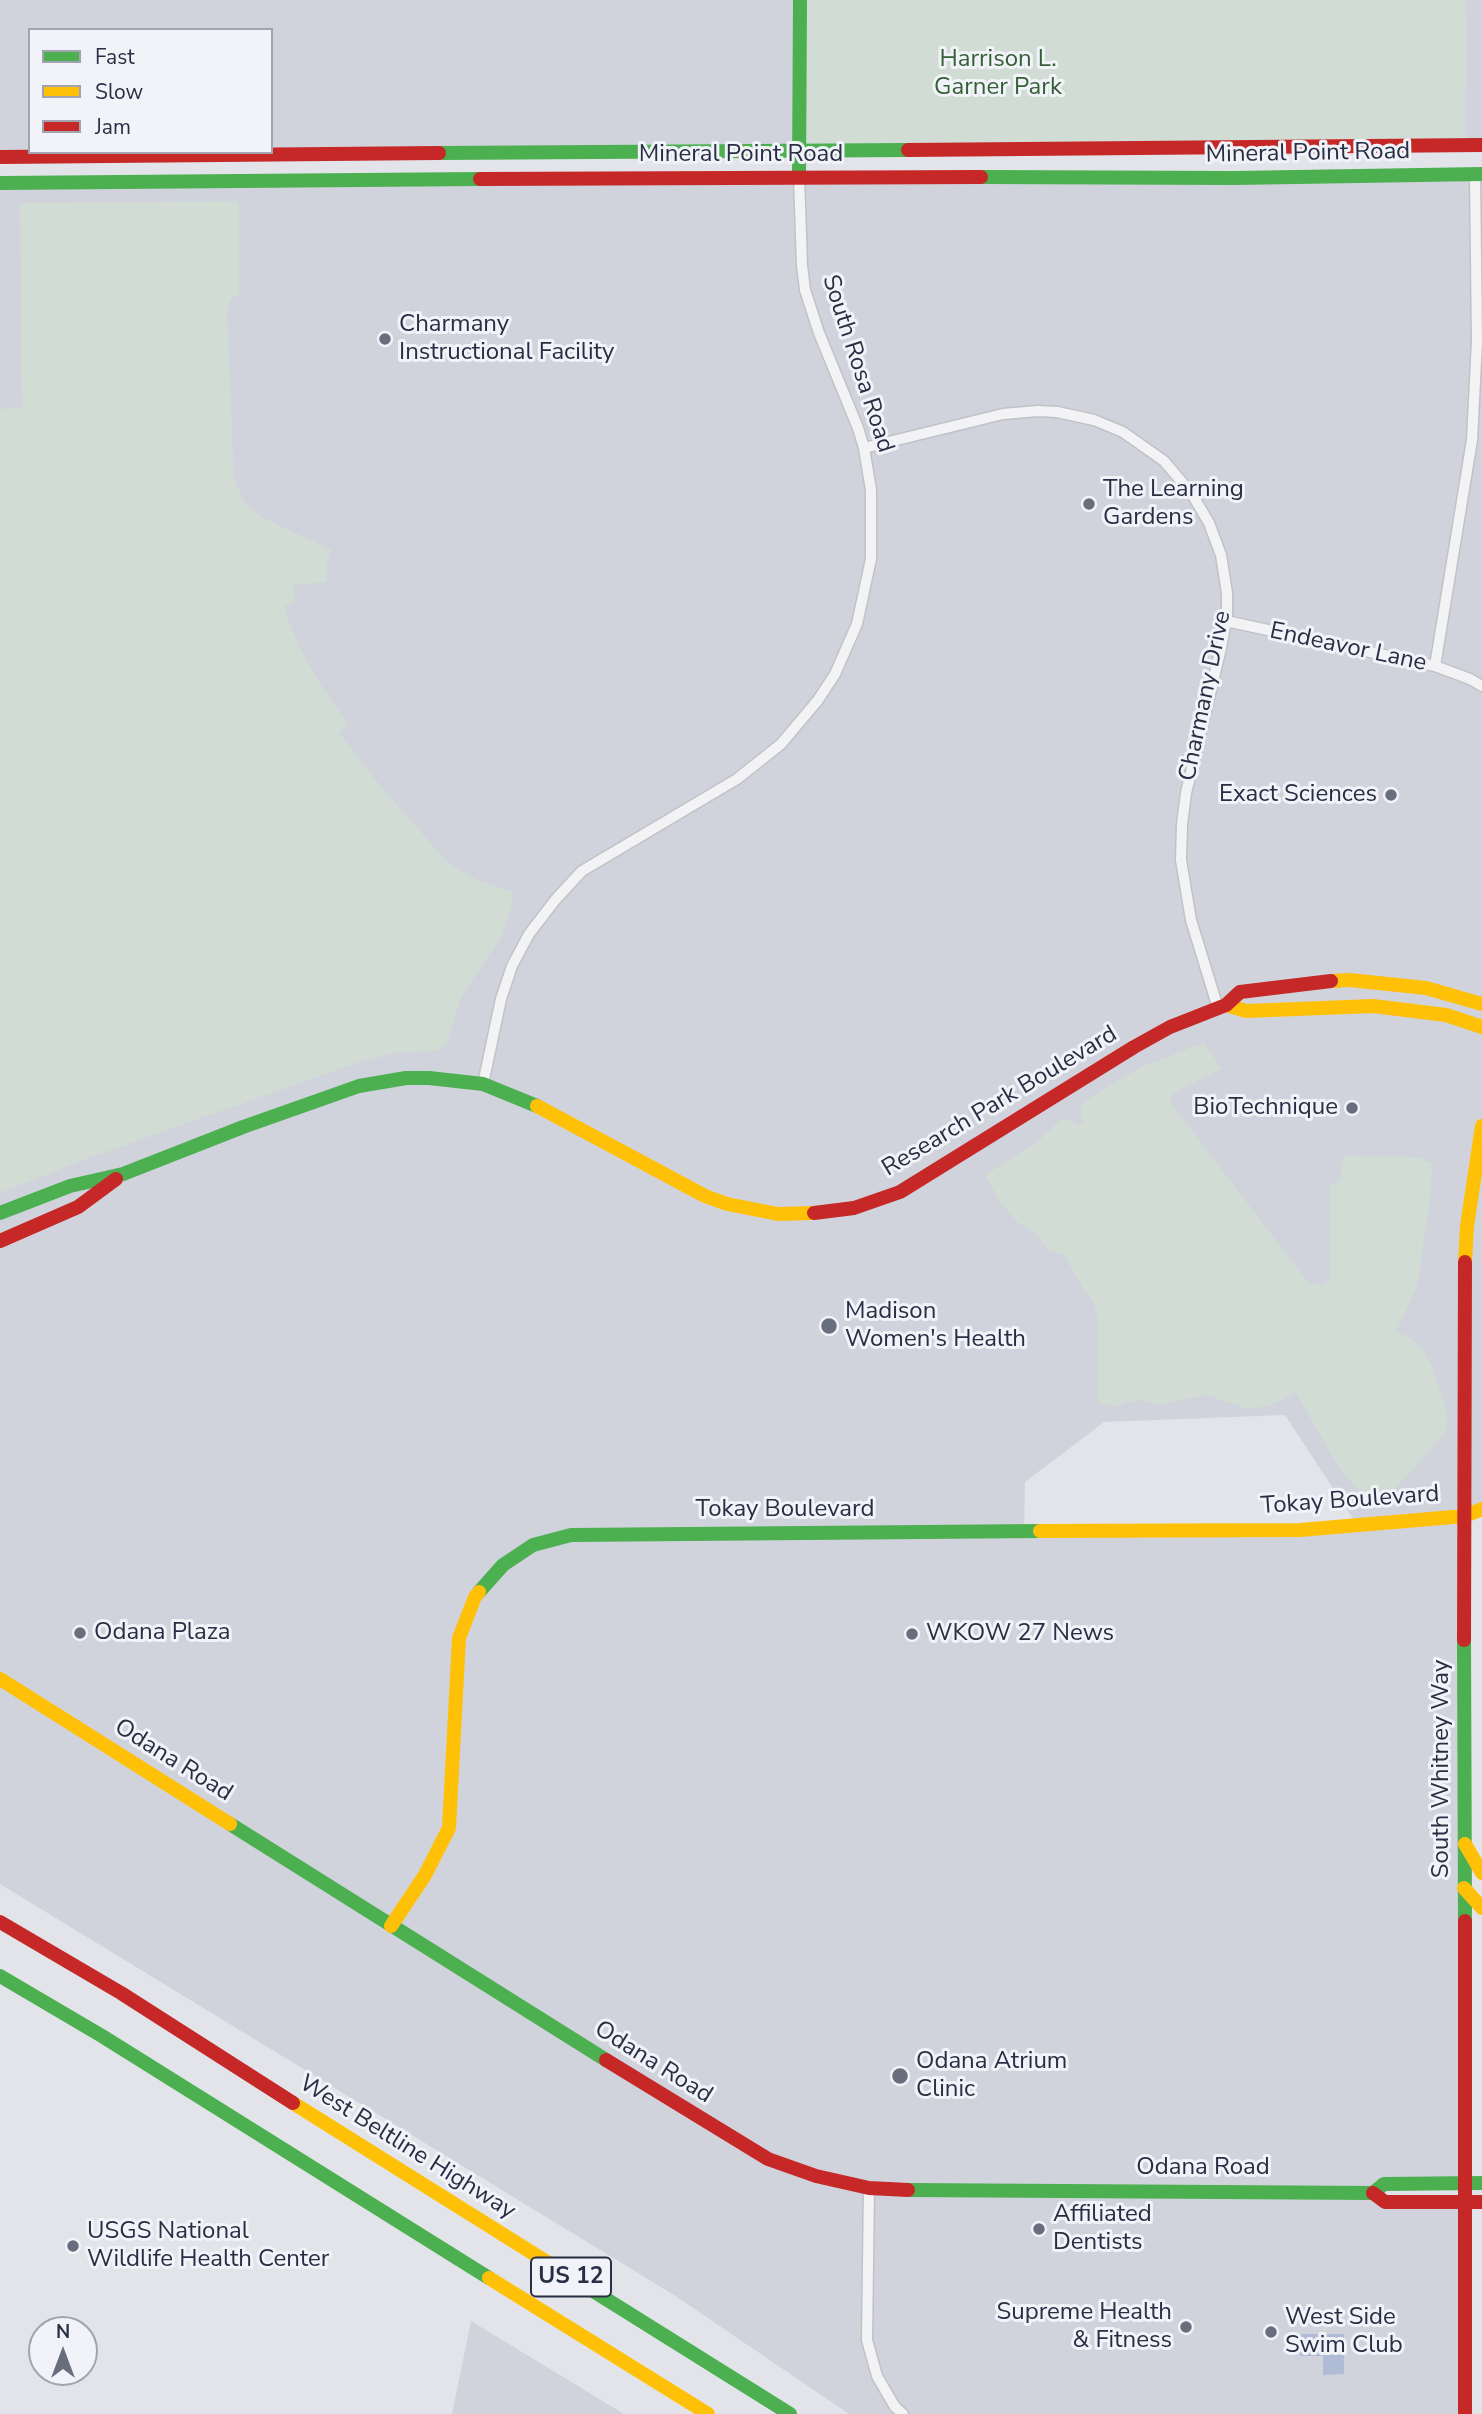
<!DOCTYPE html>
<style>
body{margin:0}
#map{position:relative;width:1482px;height:2414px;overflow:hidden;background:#e3e4e9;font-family:"Nunito Sans",sans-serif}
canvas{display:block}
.legend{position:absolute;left:28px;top:28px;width:245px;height:126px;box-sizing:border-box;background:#f1f3f8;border:2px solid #a1a4b0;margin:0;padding:9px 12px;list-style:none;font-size:21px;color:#282e44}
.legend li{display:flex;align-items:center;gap:14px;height:35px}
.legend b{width:35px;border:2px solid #a1a4b0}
.north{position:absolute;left:28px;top:2316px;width:70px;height:70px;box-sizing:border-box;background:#f1f3f8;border:2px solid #a1a4b0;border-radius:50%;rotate:0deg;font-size:19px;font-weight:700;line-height:28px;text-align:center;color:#282e44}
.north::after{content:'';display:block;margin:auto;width:24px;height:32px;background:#696e7e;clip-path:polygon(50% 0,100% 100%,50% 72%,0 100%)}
</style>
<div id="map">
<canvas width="1482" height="2414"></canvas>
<ul class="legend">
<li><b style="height:9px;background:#4caf50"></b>Fast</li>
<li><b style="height:9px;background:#ffc107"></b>Slow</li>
<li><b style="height:9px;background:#c62828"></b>Jam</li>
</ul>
<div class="north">N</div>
</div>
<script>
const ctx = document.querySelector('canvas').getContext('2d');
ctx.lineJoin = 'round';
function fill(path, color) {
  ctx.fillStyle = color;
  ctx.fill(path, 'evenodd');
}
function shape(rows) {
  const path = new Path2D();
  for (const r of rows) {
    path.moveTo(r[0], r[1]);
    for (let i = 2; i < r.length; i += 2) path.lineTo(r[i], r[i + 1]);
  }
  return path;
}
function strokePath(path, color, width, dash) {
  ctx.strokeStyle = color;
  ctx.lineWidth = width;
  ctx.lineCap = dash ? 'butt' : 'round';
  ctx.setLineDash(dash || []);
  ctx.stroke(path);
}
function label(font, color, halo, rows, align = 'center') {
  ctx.font = font + ' "Nunito Sans",sans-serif';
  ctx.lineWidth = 6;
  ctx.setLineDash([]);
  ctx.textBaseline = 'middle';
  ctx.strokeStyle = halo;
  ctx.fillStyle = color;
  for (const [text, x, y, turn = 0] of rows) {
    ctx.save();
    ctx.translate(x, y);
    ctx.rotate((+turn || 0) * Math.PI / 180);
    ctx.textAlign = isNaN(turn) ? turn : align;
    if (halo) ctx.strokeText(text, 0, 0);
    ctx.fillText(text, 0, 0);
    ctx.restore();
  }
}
fill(shape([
 [0,0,800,0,799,149,0,157],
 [30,30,271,30,271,152,30,152],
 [1466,0,1482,0,1482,145,1467,146,1465,134],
 [1482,174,1482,1508,1464,1520,1465,2183,1384,2184,1373,2193,1385,2202,1465,2203,1465,2414,849,2414,674,2295,0,1884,0,183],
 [1285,1415,1357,1525,1024,1532,1025,1482,1104,1422],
 [471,2321,624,2414,452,2414]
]), '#d1d3dc');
fill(shape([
 [800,0,1466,0,1465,134,1467,146,799,149],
 [239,201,239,294,231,299,227,310,234,477,243,501,261,517,331,550,327,563,326,582,293,585,295,602,285,605,287,617,300,648,319,682,348,724,339,733,383,789,448,863,477,880,513,892,512,906,502,936,461,997,447,1044,436,1051,394,1053,357,1063,91,1157,0,1193,0,409,22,408,20,203],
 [1204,1043,1222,1069,1180,1089,1171,1096,1170,1102,1310,1285,1325,1283,1330,1278,1330,1185,1338,1182,1341,1178,1343,1156,1416,1157,1432,1163,1430,1200,1419,1274,1416,1288,1396,1332,1411,1338,1424,1351,1432,1367,1446,1409,1447,1425,1444,1434,1388,1497,1368,1501,1350,1481,1337,1464,1296,1393,1267,1406,1247,1409,1206,1395,1160,1405,1143,1400,1126,1402,1115,1407,1098,1402,1098,1317,1093,1301,1083,1288,1064,1255,1049,1250,1036,1234,1018,1223,999,1200,985,1175,1036,1143,1060,1120,1070,1119,1077,1125,1083,1122,1080,1111,1083,1103,1111,1085,1141,1067]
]), '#d1dcd4');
fill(shape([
 [1300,2334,1344,2334,1344,2374,1323,2375,1323,2356,1300,2356]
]), '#b0bbd5');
const street = shape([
 [864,448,1003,414,1038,411,1057,412,1094,420,1123,432,1164,461,1192,494,1209,523,1221,555,1227,593,1227,615,1221,648,1186,793,1182,824,1181,860,1191,920,1218,1008],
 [1226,621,1435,666,1470,679,1482,686],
 [1435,666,1472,440,1477,341,1475,174],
 [483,1084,501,999,512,966,529,934,556,899,582,871,737,779,781,744,818,700,835,674,857,624,871,559,871,490,864,448,858,428,819,333,805,290,802,265,799,177],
 [869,2188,867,2340,877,2376,895,2407,903,2414]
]);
strokePath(street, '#c1c2c7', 13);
strokePath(street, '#f3f3f5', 10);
strokePath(shape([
 [439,153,908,150],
 [799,177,800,0],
 [981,177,1234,178,1482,174],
 [0,183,480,179],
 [0,1213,70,1186,123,1174,243,1127,359,1086,406,1078,429,1078,483,1084,537,1106],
 [479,1592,503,1565,533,1545,571,1535,1040,1531],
 [1464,1640,1465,1921],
 [230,1824,606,2060],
 [0,1976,102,2036,489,2278],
 [908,2190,1373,2193,1384,2184,1482,2183],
 [558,2269,790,2414]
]), '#4caf50', 14);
strokePath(shape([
 [1331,981,1350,980,1426,988,1482,1004],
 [1226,1005,1246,1011,1373,1006,1446,1015,1482,1027],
 [537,1106,705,1196,727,1204,778,1214,814,1213],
 [1465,1262,1467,1226,1482,1126],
 [1040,1531,1300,1530,1465,1516,1482,1509],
 [0,1679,230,1824],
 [1465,1844,1482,1873],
 [1464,1888,1482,1908],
 [391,1926,425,1875,449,1828,459,1638,475,1597,479,1592],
 [293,2103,558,2269],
 [489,2278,708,2414]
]), '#ffc107', 14);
strokePath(shape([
 [908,150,1482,145],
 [0,157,439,153],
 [480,179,981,177],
 [814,1213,854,1208,900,1192,1134,1047,1170,1027,1226,1005,1240,992,1331,981],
 [0,1241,78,1207,116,1179],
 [1464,1640,1465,1262],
 [1465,1921,1465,2414],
 [0,1922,121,1993,293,2103],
 [606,2060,768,2159,816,2176,869,2188,908,2190],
 [1373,2193,1385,2202,1482,2202]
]), '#c62828', 14);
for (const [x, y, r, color] of [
 [385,339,7,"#696e7e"],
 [1089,504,7,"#696e7e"],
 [1391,795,7,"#696e7e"],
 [1352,1108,7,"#696e7e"],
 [829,1326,9,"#696e7e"],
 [80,1633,7,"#696e7e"],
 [912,1634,7,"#696e7e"],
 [900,2076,9,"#696e7e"],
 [1039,2229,7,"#696e7e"],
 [73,2246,7,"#696e7e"],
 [1186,2327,7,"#696e7e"],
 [1271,2332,7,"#696e7e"]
]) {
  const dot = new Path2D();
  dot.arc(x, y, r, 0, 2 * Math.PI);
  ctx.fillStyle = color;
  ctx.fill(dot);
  strokePath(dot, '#f1f3f8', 2.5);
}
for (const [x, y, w] of [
 [571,2277,80]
]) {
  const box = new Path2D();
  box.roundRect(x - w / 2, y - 19.5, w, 39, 5);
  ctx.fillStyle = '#f1f3f8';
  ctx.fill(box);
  strokePath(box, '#282e44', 2);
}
label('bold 23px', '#282e44', null, [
 ["US 12",571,2277]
]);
label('24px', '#356035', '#f1f3f8', [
 ["Harrison L.",998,60],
 ["Garner Park",998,88]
]);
label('24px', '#282e44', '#f1f3f8', [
 ["Mineral Point Road",1308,154,-1],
 ["Mineral Point Road",741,155],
 ["South Rosa Road",857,364,72],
 ["Endeavor Lane",1348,648,12],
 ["Charmany Drive",1206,696,-78],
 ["Research Park Boulevard",1000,1102,-31],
 ["Tokay Boulevard",1350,1501,-4],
 ["Tokay Boulevard",785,1510],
 ["Odana Road",173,1761,32],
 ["South Whitney Way",1442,1769,-90],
 ["Odana Road",653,2063,32],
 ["West Beltline Highway",407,2148,32],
 ["Odana Road",1203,2168]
]);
label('24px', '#282e44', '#f1f3f8', [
 ["Charmany",399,325],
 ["Instructional Facility",399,353],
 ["The Learning",1103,490],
 ["Gardens",1103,518],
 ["Exact Sciences",1377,795,"right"],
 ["BioTechnique",1338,1108,"right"],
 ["Madison",845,1312],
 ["Women's Health",845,1340],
 ["Odana Plaza",94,1633],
 ["WKOW 27 News",926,1634],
 ["Odana Atrium",916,2062],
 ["Clinic",916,2090],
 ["Affiliated",1053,2215],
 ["Dentists",1053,2243],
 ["USGS National",87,2232],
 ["Wildlife Health Center",87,2260],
 ["Supreme Health",1172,2313,"right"],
 ["& Fitness",1172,2341,"right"],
 ["West Side",1285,2318],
 ["Swim Club",1285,2346]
], 'left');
</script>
